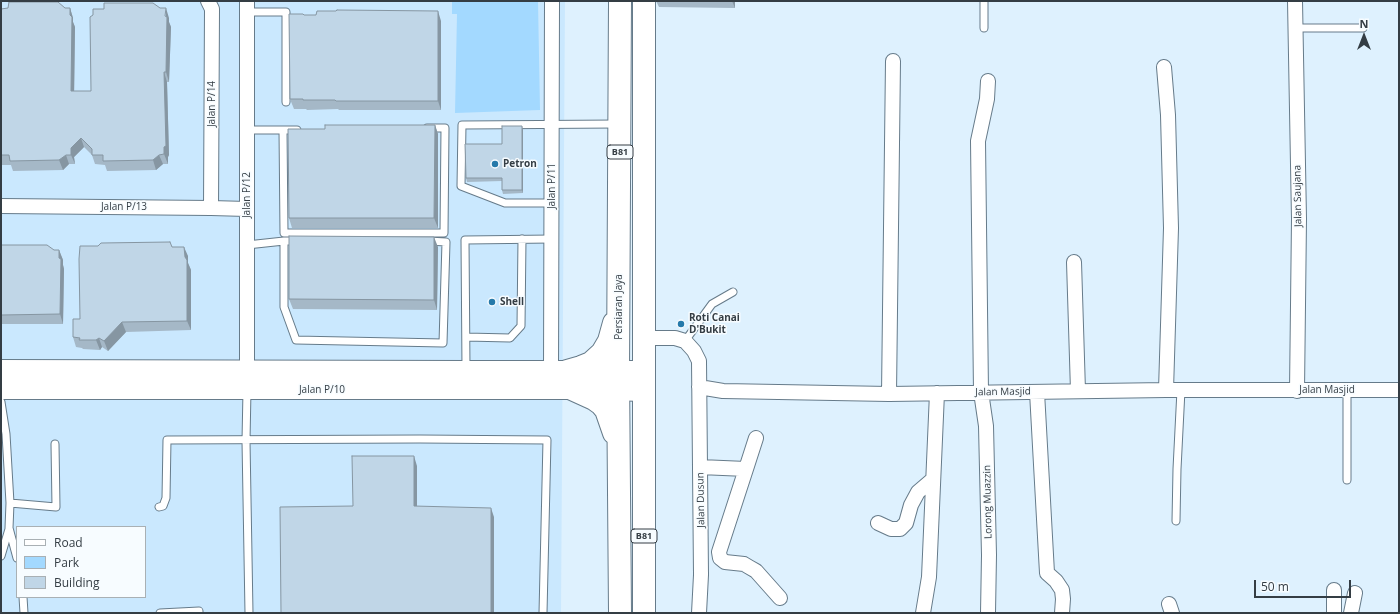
<!DOCTYPE html>
<style>
body{margin:0}
#map{position:relative;width:1400px;height:614px;overflow:hidden;background:#def1fe;font-family:"Open Sans",sans-serif}
canvas{display:block}
.frame{position:absolute;inset:0;border:2px solid #343d44;pointer-events:none}
.legend{position:absolute;left:16px;top:526px;width:130px;height:72px;box-sizing:border-box;background:#f7fcff;border:1px solid #a9b0b4;margin:0;padding:5px 7px;list-style:none;font-size:12px;color:#343d44}
.legend li{display:flex;align-items:center;gap:8px;height:20px}
.legend b{width:20px;border:1px solid #a9b0b4}
.north{position:absolute;left:1344px;top:16px;width:40px;height:40px;-webkit-text-stroke:3px #f7fcff;paint-order:stroke;rotate:0deg;font-size:11px;font-weight:700;line-height:16px;text-align:center;color:#343d44}
.north::after{content:'';display:block;margin:auto;width:14px;height:18px;background:#343d44;clip-path:polygon(50% 0,100% 100%,50% 72%,0 100%)}
.scale{position:absolute;left:1254px;top:580px;width:97px;height:18px;box-sizing:border-box;border:2px solid #343d44;border-top:0;padding-left:5px;font-size:12px;line-height:14px;white-space:nowrap;color:#343d44;-webkit-text-stroke:3px #f7fcff;paint-order:stroke}
</style>
<div id="map">
<canvas width="1400" height="614"></canvas>
<div class="frame"></div>
<ul class="legend">
<li><b style="height:5px;background:#fff"></b>Road</li>
<li><b style="height:11px;background:#a3d9ff"></b>Park</li>
<li><b style="height:11px;background:#c0d6e7"></b>Building</li>
</ul>
<div class="north">N</div>
<div class="scale">50 m</div>
</div>
<script>
const ctx = document.querySelector('canvas').getContext('2d');
ctx.lineJoin = 'round';
function fill(path, color) {
  ctx.fillStyle = color;
  ctx.fill(path, 'evenodd');
}
function shape(rows) {
  const path = new Path2D();
  for (const r of rows) {
    path.moveTo(r[0], r[1]);
    for (let i = 2; i < r.length; i += 2) path.lineTo(r[i], r[i + 1]);
  }
  return path;
}
function strokePath(path, color, width, dash) {
  ctx.strokeStyle = color;
  ctx.lineWidth = width;
  ctx.lineCap = dash ? 'butt' : 'round';
  ctx.setLineDash(dash || []);
  ctx.stroke(path);
}
function label(font, color, halo, rows, align = 'center') {
  ctx.font = font + ' "Open Sans",sans-serif';
  ctx.lineWidth = 3;
  ctx.setLineDash([]);
  ctx.textBaseline = 'middle';
  ctx.strokeStyle = halo;
  ctx.fillStyle = color;
  for (const [text, x, y, turn = 0] of rows) {
    ctx.save();
    ctx.translate(x, y);
    ctx.rotate((+turn || 0) * Math.PI / 180);
    ctx.textAlign = isNaN(turn) ? turn : align;
    if (halo) ctx.strokeText(text, 0, 0);
    ctx.fillText(text, 0, 0);
    ctx.restore();
  }
}
fill(shape([
 [1,1,565,1,561,613,1,613],
 [17,527,145,527,145,597,17,597]
]), '#cae8fe');
fill(shape([
 [452,1,538,1,540,110,455,113,457,14,452,14]
]), '#a3d9ff');
const lane = shape([
 [984,1,984,28],
 [247,12,286,12,286,102],
 [1295,28,1363,28],
 [247,130,297,130],
 [283,130,284,233,444,233,445,128,427,128],
 [552,203,505,203,461,186,462,125,618,124],
 [284,241,284,307,296,340,443,343,446,242,428,241],
 [247,245,284,241,297,241],
 [466,337,510,338,521,326,522,239],
 [685,341,712,304,733,292],
 [466,369,465,240,552,239],
 [247,390,246,441,249,613],
 [1347,390,1347,480],
 [1,402,6,434,10,503,9,528,17,558],
 [10,503,56,507,55,444],
 [159,507,163,506,166,498,167,440,420,439,547,440,543,613],
 [1176,521,1177,469,1181,390],
 [1,556,9,529],
 [23,597,24,613],
 [160,613,199,611,199,613]
]);
const street = shape([
 [208,1,212,9,211,208],
 [247,1,247,379],
 [1295,1,1299,219,1297,391],
 [1164,67,1168,115,1171,228,1166,390],
 [1,206,211,208,247,209],
 [1074,262,1078,391],
 [643,338,675,338,685,341,694,351,699,361,701,575,699,613],
 [551,371,552,1],
 [699,387,723,391,889,394,1166,390,1399,390],
 [1037,392,1047,573,1056,581,1062,590,1063,599,1062,613],
 [889,394,893,61],
 [700,467,746,469,719,552,720,558,725,562,744,564,749,567,756,571,780,598],
 [746,469,756,438],
 [878,523,891,529,900,529,906,523,911,505,918,492,932,480],
 [1169,604,1172,613],
 [923,613,929,577,937,393],
 [988,613,989,555,986,426,981,392,978,141,987,99,988,81],
 [1334,613,1334,590],
 [1351,613,1355,593]
]);
const secondary = shape([
 [1,370,466,371,644,371],
 [1,389,572,389,644,391]
]);
const primary = shape([
 [644,1,644,613],
 [567,371,581,367,591,363,602,353,609,341,614,323],
 [572,389,594,399,601,404,606,410,614,433],
 [620,613,618,371,620,1]
]);
strokePath(lane, '#667b8a', 9);
strokePath(street, '#667b8a', 16);
strokePath(secondary, '#667b8a', 22);
strokePath(primary, '#667b8a', 24);
strokePath(lane, '#fff', 7);
strokePath(street, '#fff', 14);
strokePath(secondary, '#fff', 20);
strokePath(primary, '#fff', 22);
fill(shape([
 [656,1,735,1,735,8,659,7],
 [70,8,73,18,73,22,75,27,74,91,91,91,169,18,169,22,171,27,169,82,167,82,169,155,168,157,168,164,163,164,156,170,107,171,105,165,95,164,92,155,84,147,74,157,75,164,69,164,63,170,13,171,11,165,2,165,1,163,1,9],
 [304,15,441,21,441,110,339,110,338,109,307,110,306,109,294,109,290,99],
 [435,125,438,134,438,228,292,228,289,218,325,129],
 [523,130,523,193,503,194,502,190,502,181,467,182,466,178,502,144],
 [1,245,54,250,59,250,63,260,63,265,64,269,63,324,1,324],
 [172,247,188,256,188,263,191,270,191,330,126,332,108,351,102,347,100,350,83,349,82,348,76,347,73,337,80,319],
 [438,247,437,310,293,309,289,299]
]), '#a5b8c7');
fill(shape([
 [732,1,735,1,735,8],
 [70,8,73,18,73,22,75,27,74,101,71,91],
 [166,8,169,18,169,22,171,27,169,82,166,72],
 [438,11,441,21,441,110,438,101],
 [164,72,167,82,169,155,168,157,168,164,164,154],
 [435,125,438,134,438,228,434,218],
 [522,126,523,130,523,193,522,190],
 [81,138,84,147,74,157,75,164,71,155,71,148],
 [66,155,69,164,63,170,59,160],
 [159,155,163,164,156,170,153,160],
 [434,237,438,247,437,310,434,300],
 [184,247,188,256,188,263,191,270,191,330,187,321],
 [59,250,63,260,63,265,64,269,63,324,60,314],
 [122,322,126,332,108,351,104,341],
 [99,338,102,347,100,350,96,340],
 [414,456,417,466,417,515,414,506],
 [491,508,494,517,494,613,491,613]
]), '#8696a2');
const building = shape([
 [9,2,58,2,65,8,70,8,70,15,72,17,71,91,91,91,90,17,93,15,93,9,104,9,104,3,153,3,160,8,166,8,165,16,167,17,166,72,164,72,166,146,164,147,164,154,159,155,153,160,103,161,103,155,92,155,92,149,81,138,71,148,71,155,66,155,59,160,10,161,9,155,1,155,1,9,8,8,9,2],
 [337,10,438,11,438,101,336,101,335,100,303,100,303,99,290,99,289,14,303,14,304,15,316,15,317,11,336,11,337,10],
 [325,125,435,125,434,218,289,218,288,129,325,129,325,125],
 [502,126,522,126,522,190,502,190,502,178,466,178,465,144,502,144,502,126],
 [289,236,434,237,434,300,289,299,289,236],
 [170,242,172,247,184,247,185,257,187,260,187,321,122,322,104,341,99,338,96,340,79,340,80,338,73,337,73,319,80,319,79,259,80,246,98,246,101,243,170,242],
 [1,245,47,245,54,250,59,250,59,258,61,259,60,314,1,315,1,245],
 [352,456,414,456,414,506,491,508,491,613,281,613,280,507,353,506,352,456]
]);
fill(building, '#c0d6e7');
strokePath(building, '#8696a2', 1);
for (const [x, y, r, color] of [
 [495,164,4,"#267aaa"],
 [492,302,4,"#267aaa"],
 [681,324,4,"#267aaa"]
]) {
  const dot = new Path2D();
  dot.arc(x, y, r, 0, 2 * Math.PI);
  ctx.fillStyle = color;
  ctx.fill(dot);
  strokePath(dot, '#f7fcff', 1.5);
}
for (const [x, y, w] of [
 [620,152,26],
 [644,536,26]
]) {
  const box = new Path2D();
  box.roundRect(x - w / 2, y - 7, w, 14, 3);
  ctx.fillStyle = '#f7fcff';
  ctx.fill(box);
  strokePath(box, '#343d44', 1);
}
label('bold 9px', '#343d44', null, [
 ["B81",620,152],
 ["B81",644,536]
]);
label('10px', '#343d44', '#f7fcff', [
 ["Jalan P/14",212,104,-90],
 ["Jalan P/11",552,186,-90],
 ["Jalan P/12",247,195,-90],
 ["Jalan Saujana",1298,196,-91],
 ["Jalan P/13",124,207],
 ["Persiaran Jaya",619,307,-90],
 ["Jalan P/10",322,390],
 ["Jalan Masjid",1327,390],
 ["Jalan Masjid",1003,392,-1],
 ["Jalan Dusun",701,500,-91],
 ["Lorong Muazzin",988,502,-91]
]);
label('bold 10px', '#343d44', '#f7fcff', [
 ["Petron",503,164],
 ["Shell",500,302],
 ["Roti Canai",689,318],
 ["D'Bukit",689,330]
], 'left');
</script>
